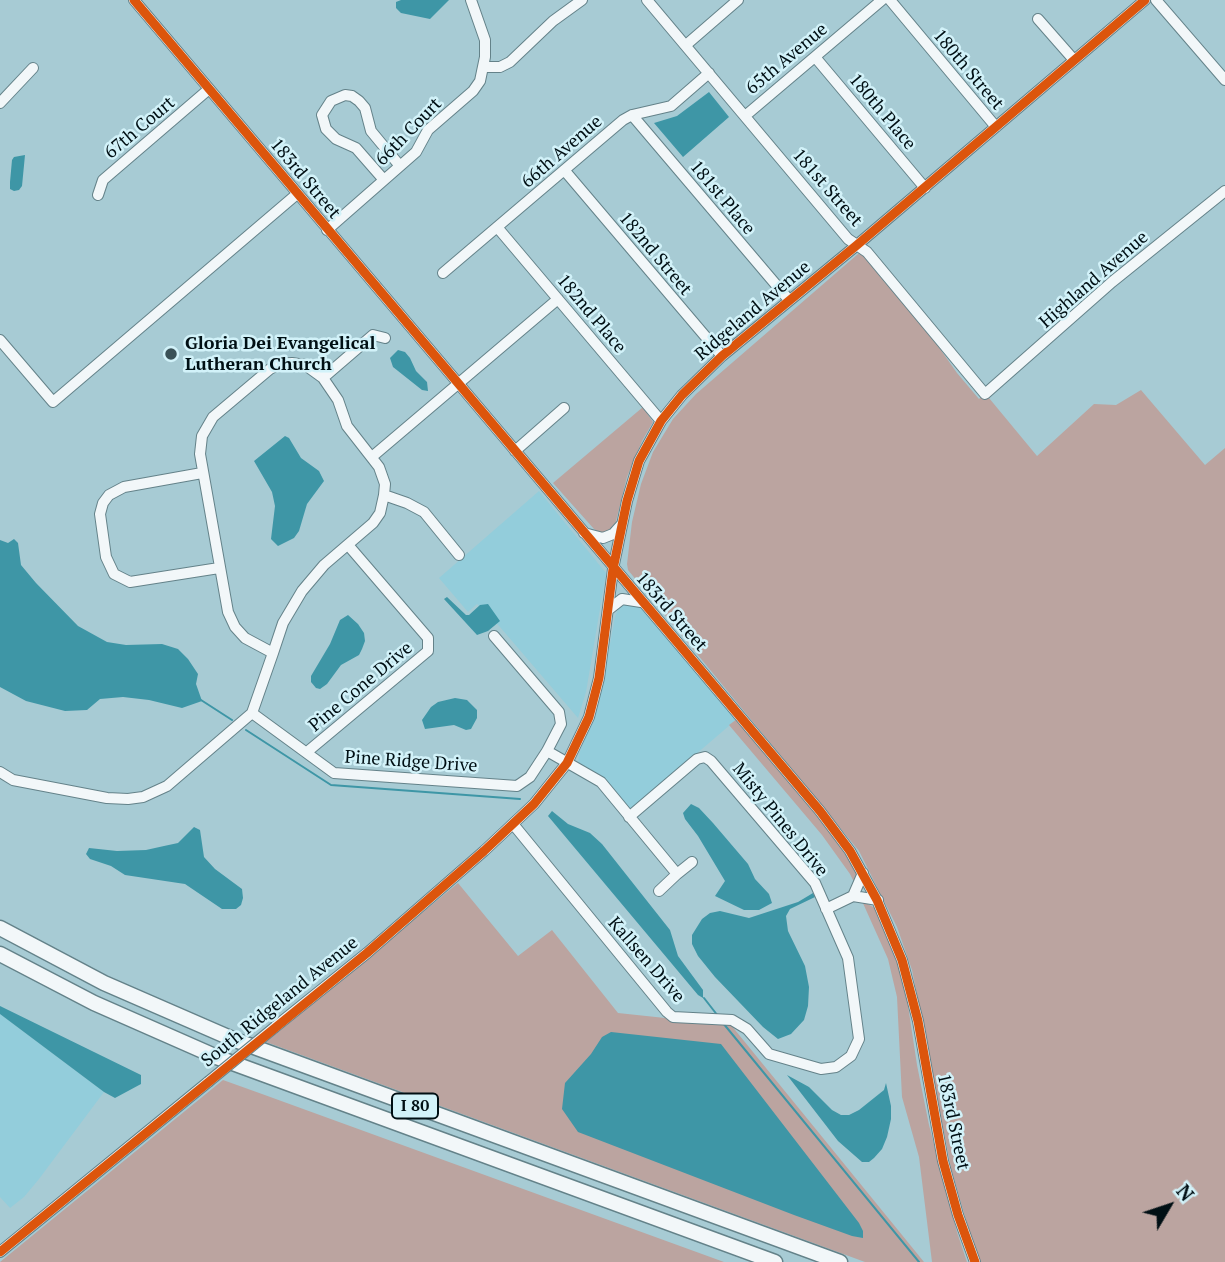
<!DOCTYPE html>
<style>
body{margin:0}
#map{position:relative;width:1225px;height:1262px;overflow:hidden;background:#a7cbd4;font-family:"PT Serif",serif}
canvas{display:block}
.north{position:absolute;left:1134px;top:1171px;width:70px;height:70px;-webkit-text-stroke:5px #d2f2f9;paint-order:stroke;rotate:51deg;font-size:19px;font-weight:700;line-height:28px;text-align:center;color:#000f14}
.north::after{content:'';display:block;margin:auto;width:24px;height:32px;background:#000f14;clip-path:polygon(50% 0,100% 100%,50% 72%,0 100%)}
</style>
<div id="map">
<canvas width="1225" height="1262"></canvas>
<div class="north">N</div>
</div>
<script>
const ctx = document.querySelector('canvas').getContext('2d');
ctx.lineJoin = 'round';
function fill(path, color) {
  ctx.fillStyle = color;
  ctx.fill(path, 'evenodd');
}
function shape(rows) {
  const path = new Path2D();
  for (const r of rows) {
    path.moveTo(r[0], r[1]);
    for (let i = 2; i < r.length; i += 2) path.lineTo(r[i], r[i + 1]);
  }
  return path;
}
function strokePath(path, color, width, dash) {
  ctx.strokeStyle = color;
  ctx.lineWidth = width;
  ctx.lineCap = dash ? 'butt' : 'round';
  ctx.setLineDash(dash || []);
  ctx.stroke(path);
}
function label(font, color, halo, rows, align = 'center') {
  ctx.font = font + ' "PT Serif",serif';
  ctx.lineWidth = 5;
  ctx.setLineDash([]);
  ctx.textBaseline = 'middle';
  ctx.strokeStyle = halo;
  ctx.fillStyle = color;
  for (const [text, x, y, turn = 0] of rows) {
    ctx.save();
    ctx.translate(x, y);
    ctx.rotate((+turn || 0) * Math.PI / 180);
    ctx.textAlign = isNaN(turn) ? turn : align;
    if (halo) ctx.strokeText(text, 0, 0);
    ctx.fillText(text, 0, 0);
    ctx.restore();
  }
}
fill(shape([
 [539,491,606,573,586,692,578,718,500,627,477,604,468,612,439,578],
 [625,603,633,604,640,607,737,719,632,809,626,808,578,763,579,754,599,703,615,617,619,606],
 [0,1014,104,1092,39,1179,24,1197,10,1208,0,1197]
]), '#93cddb');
fill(shape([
 [858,254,864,255,929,333,957,373,979,399,982,396,989,398,1037,456,1094,404,1116,405,1141,390,1205,465,1225,448,1225,1262,981,1262,972,1241,951,1168,912,970,897,927,859,851,628,570,627,564,632,522,641,484,653,452,673,419,696,394],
 [643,407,653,422,642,441,627,477,615,525,610,532,602,534,594,529,553,483],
 [737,719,829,828,855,865,859,875,855,884,850,874,822,835,729,725],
 [458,883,518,956,552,930,618,1013,731,1025,924,1262,865,1262,266,1042],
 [862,901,875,908,880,915,898,963,907,999,917,1065,929,1125,957,1232,967,1262,932,1262,919,1157,902,1097,897,997,888,959],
 [223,1080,262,1094,724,1262,0,1262]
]), '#bba4a0');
fill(shape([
 [401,0,449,0,430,19,401,13,396,8,396,2],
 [709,92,729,117,683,157,654,123,677,116],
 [25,155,22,186,19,190,14,191,10,189,10,182,12,160,14,157],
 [398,350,405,352,410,358,416,371,427,382,428,391,422,390,393,367,390,358],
 [285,436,289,438,301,458,319,471,324,481,307,504,299,531,294,538,278,546,271,539,275,506,272,492,254,461],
 [14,539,18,543,21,565,36,583,78,626,107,642,126,645,162,644,178,649,188,659,198,674,196,684,202,701,182,708,149,700,123,697,100,699,87,710,65,711,26,701,0,687,0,540,8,543],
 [447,597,466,615,469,615,480,605,488,604,500,621,488,631,477,635,444,599],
 [348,615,358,624,364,633,365,641,362,649,359,655,341,665,327,684,320,689,316,688,311,682,311,676,330,644,340,620],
 [455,698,467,700,477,710,477,718,471,729,466,730,454,725,425,729,422,720,431,707,438,702],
 [691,804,699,808,713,823,748,864,755,879,769,894,772,903,759,910,744,910,715,896,725,881,698,836,685,819,683,813],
 [552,811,568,824,590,833,602,844,670,930,678,956,703,990,703,998,698,995,548,816],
 [194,827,200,830,204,857,215,869,242,889,243,898,241,905,236,909,222,909,185,884,125,875,111,866,90,859,86,854,89,848,117,851,146,850,164,846,178,843],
 [813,893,815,897,790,909,786,916,788,931,805,966,809,987,808,1006,804,1020,791,1034,778,1039,763,1027,715,977,698,956,692,944,692,935,702,919,710,913,720,911,749,918,798,902],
 [0,1006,141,1075,141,1084,115,1098,104,1092,0,1014],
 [611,1032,721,1044,859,1223,863,1231,863,1238,852,1236,794,1215,578,1132,562,1109,565,1083,591,1054,602,1037],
 [787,1075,809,1087,832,1110,841,1115,849,1115,859,1110,884,1090,886,1083,891,1106,891,1119,887,1137,882,1149,874,1158,869,1162,862,1162,838,1141]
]), '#3e96a6');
strokePath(shape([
 [201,700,232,720],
 [246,730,331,785,520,799],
 [704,998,718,1016],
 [723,1023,919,1262]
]), '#3e96a6', 2);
const minor = shape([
 [134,0,820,811,850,851,877,900,902,960,918,1021,943,1161,958,1215,975,1262],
 [647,0,848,239,867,252,985,394,1112,282,1225,191],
 [890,0,996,127],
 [1156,0,1225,80],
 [1038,19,1074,60],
 [686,45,738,0],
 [815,57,925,188],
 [484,67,500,67,510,62,553,21,582,0],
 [0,103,33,68],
 [632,115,789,300],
 [745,116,882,0],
 [565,171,722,356],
 [384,180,356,148,336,139,326,129,322,115,331,101,345,95,352,96,359,101,365,108,371,131,400,166],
 [98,195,103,180,209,89],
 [497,227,661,421],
 [327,230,416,152,428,130,473,91,480,81,485,57,485,40,471,0],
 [443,273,623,120,632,115,671,106,709,73],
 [0,340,53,402,297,194],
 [323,378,373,335,385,338],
 [515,451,564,408],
 [373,456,558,299],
 [202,473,124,487,109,495,103,503,100,514,106,557,114,574,130,582,219,568],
 [384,495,407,503,424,512,459,555],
 [584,533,603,538,613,534,622,524],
 [608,610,622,599,641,602],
 [252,713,334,773,517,786,530,777,547,751,561,724,559,712,494,636],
 [547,751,601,782,677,874,659,891],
 [307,752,428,651,428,638,348,545],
 [0,772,13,780,107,798,128,799,143,797,167,786,252,713,273,653,283,623,302,591,324,565,373,523,380,513,384,495,385,484,379,467,347,426,338,400,323,378,305,365,292,363,280,364,270,369,213,417,202,436,200,454,228,612,235,627,245,638,273,653],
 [513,824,667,1012,673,1017,732,1020,747,1029,769,1054,821,1069,836,1067,851,1056,859,1039,848,958,815,883,711,761,705,757,697,759,629,817],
 [863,873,853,896,878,900],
 [677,874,692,862],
 [826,909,853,896],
 [275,1027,367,953,484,851,534,804,567,763,589,717,599,678,613,569,627,501,639,461,661,421,682,395,722,356,857,245,1145,0],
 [0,1252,208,1082]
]);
const highway = shape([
 [0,928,104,983,235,1040,840,1262],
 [0,954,94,1003,219,1058,775,1262]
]);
strokePath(minor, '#648289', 12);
strokePath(highway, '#648289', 17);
strokePath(minor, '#f2f7f9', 10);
strokePath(highway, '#f2f7f9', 14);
const minorBridge = shape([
 [208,1082,275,1027]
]);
strokePath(minorBridge, '#648289', 12, []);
strokePath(minorBridge, '#f2f7f9', 10);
strokePath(shape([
 [134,0,820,811,850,851,877,900,902,960,918,1021,943,1161,958,1215,975,1262],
 [0,1252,367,953,484,851,534,804,567,763,589,717,599,678,613,569,627,501,639,461,661,421,682,395,722,356,857,245,1145,0]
]), '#dc550c', 9);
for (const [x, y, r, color] of [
 [171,354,7,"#3a5157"]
]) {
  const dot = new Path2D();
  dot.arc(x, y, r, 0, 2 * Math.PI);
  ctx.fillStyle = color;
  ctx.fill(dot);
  strokePath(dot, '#d2f2f9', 2.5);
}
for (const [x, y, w] of [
 [415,1106,46]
]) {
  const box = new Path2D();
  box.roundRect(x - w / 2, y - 12.5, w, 25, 5);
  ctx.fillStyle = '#d2f2f9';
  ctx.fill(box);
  strokePath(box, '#000f14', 2);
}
label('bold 16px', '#000f14', null, [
 ["I 80",415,1106]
]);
label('18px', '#000f14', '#d2f2f9', [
 ["65th Avenue",787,59,-40],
 ["180th Street",968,70,50],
 ["180th Place",882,112,50],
 ["67th Court",140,128,-40],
 ["66th Court",409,132,-46],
 ["66th Avenue",562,152,-41],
 ["183rd Street",305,179,50],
 ["181st Street",827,188,49],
 ["181st Place",722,198,50],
 ["182nd Street",655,254,50],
 ["Highland Avenue",1094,280,-41],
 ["Ridgeland Avenue",753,311,-40],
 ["182nd Place",591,314,50],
 ["183rd Street",671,612,49],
 ["Pine Cone Drive",361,687,-40],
 ["Pine Ridge Drive",411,762,4],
 ["Misty Pines Drive",780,820,51],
 ["Kallsen Drive",646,960,49],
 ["South Ridgeland Avenue",280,1002,-39],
 ["183rd Street",953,1122,78]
]);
label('bold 18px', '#000f14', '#d2f2f9', [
 ["Gloria Dei Evangelical",185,344],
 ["Lutheran Church",185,365]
], 'left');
</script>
